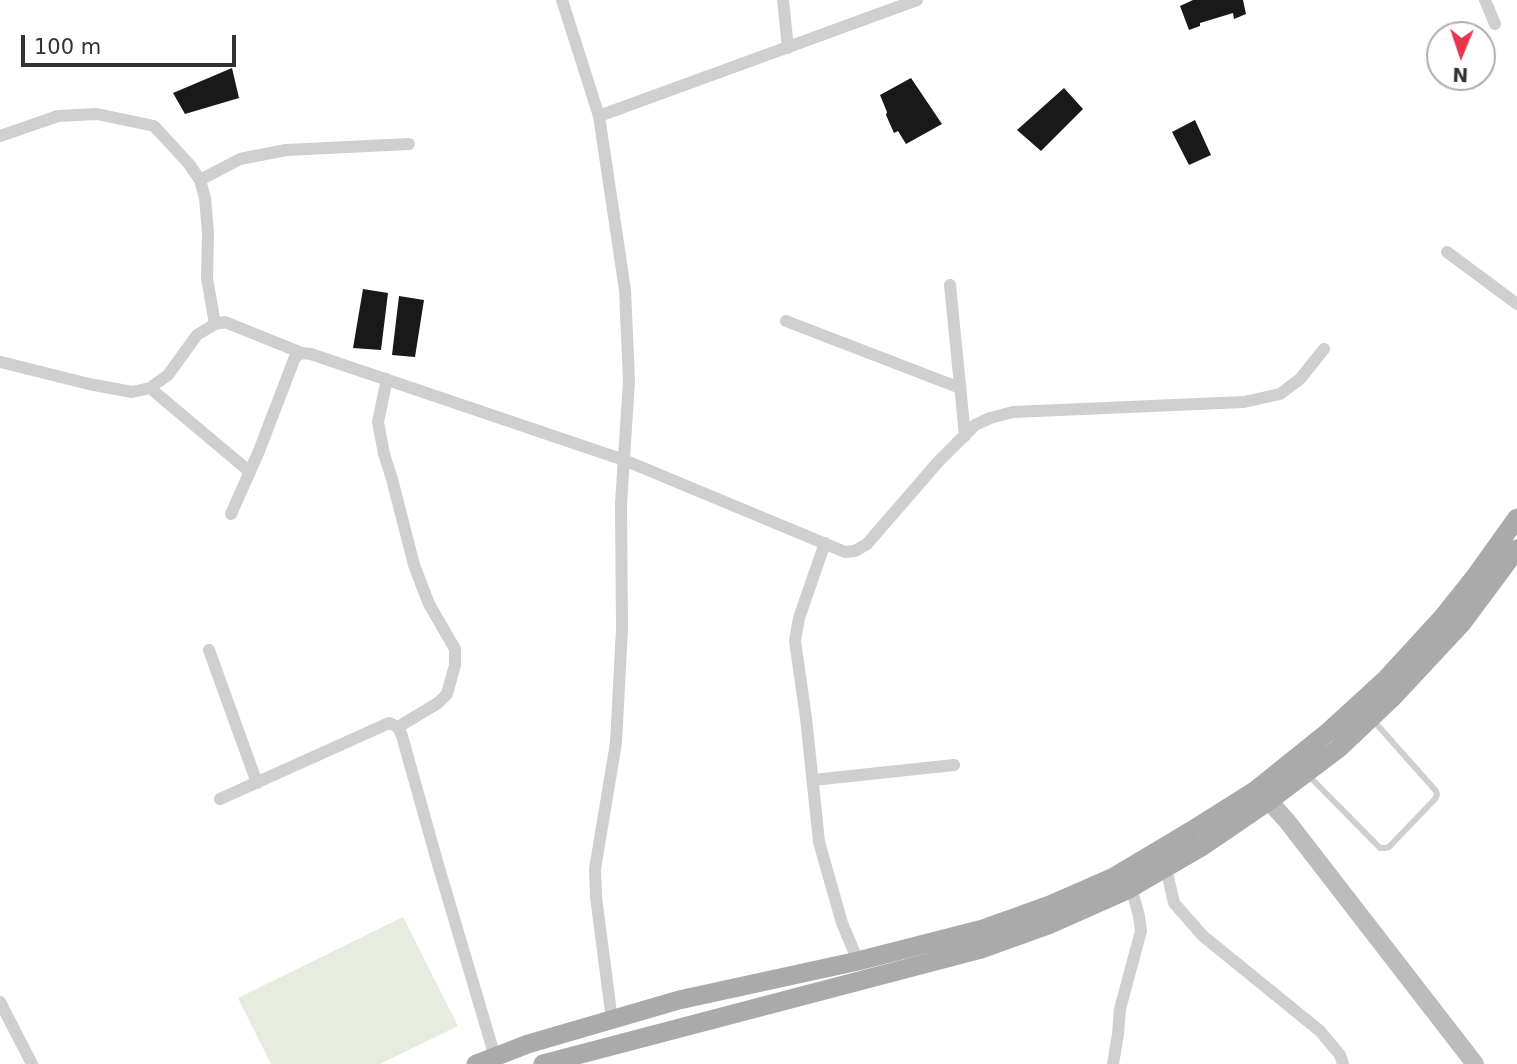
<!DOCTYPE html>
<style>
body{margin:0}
#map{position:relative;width:1517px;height:1064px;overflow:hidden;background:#fff;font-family:"DejaVu Sans",sans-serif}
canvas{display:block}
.north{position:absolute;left:1426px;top:21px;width:70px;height:70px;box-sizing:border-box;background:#fff;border:2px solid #adadad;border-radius:50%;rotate:182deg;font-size:19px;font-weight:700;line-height:28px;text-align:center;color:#323232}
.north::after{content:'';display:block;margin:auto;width:24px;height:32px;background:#e8354b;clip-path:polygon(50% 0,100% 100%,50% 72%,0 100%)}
.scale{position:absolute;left:21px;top:35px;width:215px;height:32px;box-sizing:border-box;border:4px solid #323232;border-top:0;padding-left:9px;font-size:21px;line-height:24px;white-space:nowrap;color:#323232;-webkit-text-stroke:5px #fff;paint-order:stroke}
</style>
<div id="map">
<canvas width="1517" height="1064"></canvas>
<div class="north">N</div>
<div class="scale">100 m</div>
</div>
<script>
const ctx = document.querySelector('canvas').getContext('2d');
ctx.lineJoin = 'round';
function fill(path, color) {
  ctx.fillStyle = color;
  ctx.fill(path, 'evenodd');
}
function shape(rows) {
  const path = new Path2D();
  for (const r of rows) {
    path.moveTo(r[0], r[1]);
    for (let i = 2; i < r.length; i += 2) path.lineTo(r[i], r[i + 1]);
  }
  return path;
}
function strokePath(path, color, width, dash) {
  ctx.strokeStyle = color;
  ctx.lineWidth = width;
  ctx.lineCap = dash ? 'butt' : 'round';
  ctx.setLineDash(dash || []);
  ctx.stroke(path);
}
fill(shape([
 [403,917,458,1026,380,1064,271,1064,238,998]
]), '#e6ecde');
fill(shape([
 [1193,0,1243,0,1246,14,1234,19,1233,13,1200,23,1200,26,1189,30,1180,6],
 [232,68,239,98,185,114,173,93],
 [911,78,942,124,906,144,898,131,894,133,886,115,887,112,880,95],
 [1064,88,1083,109,1041,151,1017,130],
 [1195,120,1211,155,1189,165,1172,132],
 [363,289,388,293,381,350,353,348],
 [399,296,424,300,415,357,392,355]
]), '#191919');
strokePath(shape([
 [1307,774,1380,848,1385,848,1389,847,1435,799,1437,795,1436,791,1372,719]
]), '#cfcfcf', 6);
strokePath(shape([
 [562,0,599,116,625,290,629,381,621,504,622,628,616,743,595,869,596,897,612,1020],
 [783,0,788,48],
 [1485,0,1495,24],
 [599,116,917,0],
 [0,136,58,116,97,114,154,126,189,164,200,180,205,198,208,233,207,278,215,324],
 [200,180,240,159,286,150,409,144],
 [1447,252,1517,304],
 [950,285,965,436],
 [786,321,960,388],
 [1,362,89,384,132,392,150,388,168,375,197,335,215,324,225,322,302,353],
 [387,379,378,422,384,454,392,479,414,565,429,604,455,649,455,665,447,694,438,703,398,727],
 [150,388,250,472],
 [231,514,259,451,295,357,302,353,311,354,624,460,845,552,855,551,867,544,938,462,975,425,990,418,1013,412,1244,402,1280,394,1300,379,1324,349],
 [825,543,799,618,795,641,806,718,819,842,842,923,858,961],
 [209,650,257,783],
 [813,780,954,765],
 [220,799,389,723,398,727,402,736,437,861,495,1057],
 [1166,868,1174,903,1203,936,1320,1031,1340,1055,1343,1064],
 [0,1002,32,1064],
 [1113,1064,1118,1034,1120,1009,1141,931,1139,916,1131,887]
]), '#cfcfcf', 12);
strokePath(shape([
 [1269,801,1287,821,1475,1064]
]), '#bcbcbc', 18);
strokePath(shape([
 [476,1064,528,1044,679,1000,858,961,983,929,1050,905,1114,877,1191,831,1256,790,1327,733,1386,679,1443,617,1474,578,1517,518],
 [543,1064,981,949,1048,925,1127,890,1203,846,1269,801,1338,749,1394,696,1462,623,1517,549]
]), '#aaa', 19);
</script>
